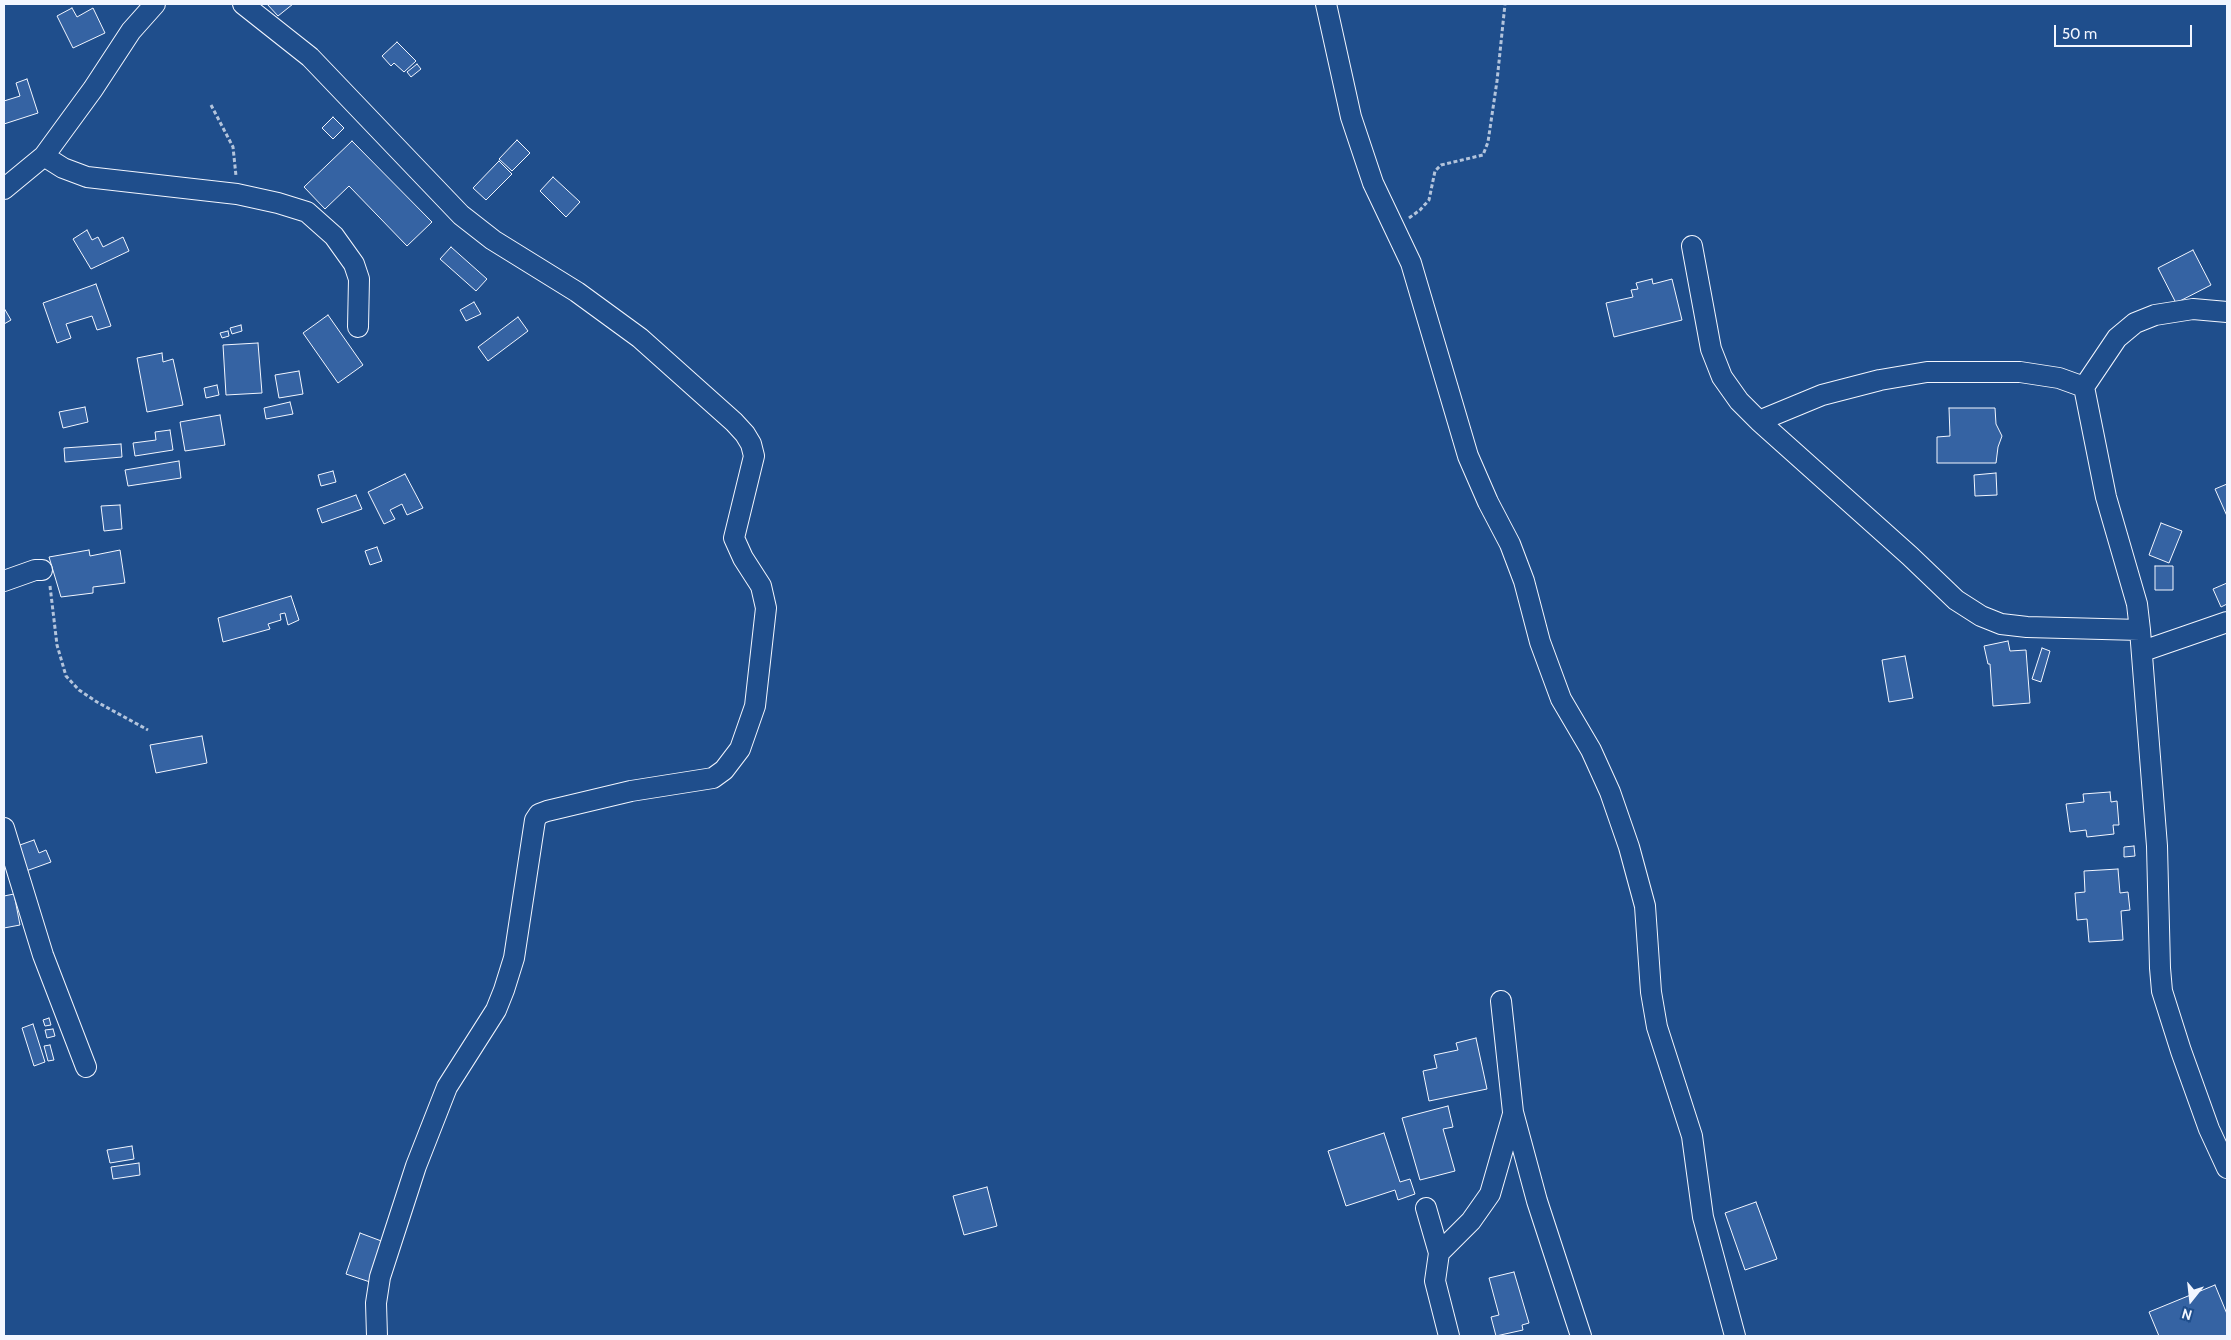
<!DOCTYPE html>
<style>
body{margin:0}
#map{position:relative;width:2231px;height:1340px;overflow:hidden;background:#1f4e8c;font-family:Cabin,sans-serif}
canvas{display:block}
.frame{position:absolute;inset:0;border:5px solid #f2f6ff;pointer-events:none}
.north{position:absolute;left:2166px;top:1275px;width:50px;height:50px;-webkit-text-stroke:4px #1f4e8c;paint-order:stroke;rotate:196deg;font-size:14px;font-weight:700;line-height:20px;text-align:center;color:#f2f6ff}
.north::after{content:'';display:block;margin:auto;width:18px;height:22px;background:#f2f6ff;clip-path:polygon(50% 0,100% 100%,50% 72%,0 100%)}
.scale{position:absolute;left:2054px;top:25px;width:138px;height:22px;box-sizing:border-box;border:2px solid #f2f6ff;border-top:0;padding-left:6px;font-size:15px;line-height:18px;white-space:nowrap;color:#f2f6ff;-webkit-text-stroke:4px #1f4e8c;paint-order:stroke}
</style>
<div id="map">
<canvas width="2231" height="1340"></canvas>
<div class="frame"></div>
<div class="north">N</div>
<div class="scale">50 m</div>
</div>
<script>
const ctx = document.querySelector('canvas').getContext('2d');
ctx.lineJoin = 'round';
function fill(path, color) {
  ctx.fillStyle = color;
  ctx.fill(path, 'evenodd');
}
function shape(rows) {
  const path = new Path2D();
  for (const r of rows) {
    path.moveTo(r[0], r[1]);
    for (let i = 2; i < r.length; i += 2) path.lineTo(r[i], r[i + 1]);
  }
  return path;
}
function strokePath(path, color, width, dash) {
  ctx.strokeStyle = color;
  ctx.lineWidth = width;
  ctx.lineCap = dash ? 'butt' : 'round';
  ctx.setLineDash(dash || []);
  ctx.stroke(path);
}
const building = shape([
 [267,4,293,4,278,16,267,4],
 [72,8,77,17,93,8,105,33,73,48,57,16,72,8],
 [397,42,416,61,404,72,394,63,391,66,382,56,397,42],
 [417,64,421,69,411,77,407,72,417,64],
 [27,79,38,113,4,124,4,101,20,96,16,83,27,79],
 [333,117,344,128,333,139,322,128,333,117],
 [517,140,530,153,512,171,499,159,517,140],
 [352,141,432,222,407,246,349,186,325,209,304,187,352,141],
 [499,161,512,174,486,200,473,188,499,161],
 [553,177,580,202,566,217,540,191,553,177],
 [87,230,92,240,98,237,103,247,123,237,129,251,91,269,73,239,87,230],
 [451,247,487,279,476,291,440,259,451,247],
 [2193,250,2211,285,2176,303,2158,268,2193,250],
 [1652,279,1653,284,1672,279,1682,320,1614,337,1606,303,1633,297,1631,290,1638,289,1636,283,1652,279],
 [96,284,111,326,97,330,92,316,66,324,71,338,57,343,43,303,96,284],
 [474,302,481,314,466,321,460,310,474,302],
 [4,308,11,320,4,324,4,308],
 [328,315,363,365,338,383,303,333,328,315],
 [518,317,528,331,488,361,478,347,518,317],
 [241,325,242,331,232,334,230,328,241,325],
 [228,331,229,336,222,338,220,333,228,331],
 [258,343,262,393,226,395,223,345,258,343],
 [162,353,163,362,173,359,183,405,147,412,137,358,162,353],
 [299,371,303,394,279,398,275,375,299,371],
 [217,385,219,395,206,398,204,388,217,385],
 [290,402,293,414,266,419,264,408,290,402],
 [85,407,88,422,63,428,59,412,85,407],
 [1949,408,1995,408,1996,424,2002,436,1998,447,1996,463,1937,463,1937,437,1950,436,1949,408],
 [220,415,225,445,185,451,180,422,220,415],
 [170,430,173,450,135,456,133,443,156,440,155,432,170,430],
 [121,444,122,457,65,462,64,448,121,444],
 [179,461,181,478,128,486,125,470,179,461],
 [333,471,336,482,321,486,318,475,333,471],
 [1996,473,1997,495,1975,496,1974,475,1996,473],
 [405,474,423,508,407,515,402,504,390,510,395,519,384,524,368,492,405,474],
 [2227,484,2227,516,2215,489,2227,484],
 [356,495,362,509,322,523,317,509,356,495],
 [120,505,122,529,104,531,101,506,120,505],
 [2161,523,2182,531,2169,563,2149,555,2161,523],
 [377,547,382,561,370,565,365,551,377,547],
 [89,550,90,556,120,550,125,583,93,587,93,593,61,597,49,557,89,550],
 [2155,566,2173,566,2173,590,2155,590,2155,566],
 [2227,583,2227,604,2221,607,2213,589,2227,583],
 [291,596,299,620,288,625,285,613,280,614,281,620,268,624,270,629,223,642,218,618,291,596],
 [2008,641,2010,651,2026,650,2030,703,1993,706,1990,664,1988,664,1984,646,2008,641],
 [2042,648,2050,651,2041,682,2032,679,2042,648],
 [1905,656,1913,698,1889,702,1882,660,1905,656],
 [202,736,207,763,156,773,150,745,202,736],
 [2110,792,2111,802,2117,801,2119,825,2113,825,2114,834,2087,837,2086,830,2070,832,2066,804,2084,802,2083,794,2110,792],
 [34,840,39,853,46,850,51,862,26,871,17,846,34,840],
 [2134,846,2135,856,2124,857,2124,847,2134,846],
 [2118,869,2120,893,2128,892,2130,910,2121,911,2123,940,2089,942,2087,919,2077,920,2075,893,2085,892,2084,871,2118,869],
 [14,894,20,925,4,928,4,896,14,894],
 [49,1018,51,1025,45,1026,43,1020,49,1018],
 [33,1024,45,1062,34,1066,22,1028,33,1024],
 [53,1029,55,1036,47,1038,45,1030,53,1029],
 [1476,1038,1487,1089,1429,1101,1423,1071,1437,1068,1434,1055,1458,1050,1456,1043,1476,1038],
 [50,1045,54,1060,48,1061,44,1046,50,1045],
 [1448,1106,1453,1127,1443,1129,1455,1171,1420,1180,1402,1118,1448,1106],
 [1384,1133,1400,1182,1410,1179,1415,1194,1398,1200,1395,1190,1346,1206,1328,1151,1384,1133],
 [132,1146,134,1159,110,1163,107,1150,132,1146],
 [139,1163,140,1175,113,1179,111,1167,139,1163],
 [987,1187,997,1226,964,1235,953,1196,987,1187],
 [1756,1202,1777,1259,1745,1270,1725,1213,1756,1202],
 [360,1233,384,1242,370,1282,346,1274,360,1233],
 [1514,1272,1529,1323,1522,1325,1523,1330,1496,1336,1491,1317,1499,1315,1489,1278,1514,1272],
 [2215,1285,2227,1314,2227,1336,2159,1336,2149,1312,2215,1285]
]);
fill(building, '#3563a3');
strokePath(building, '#f2f6ff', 1);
const minor = shape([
 [155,4,131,31,93,89,44,156,63,168,87,177,237,194,278,203,307,212,334,236,354,264,359,279,358,327],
 [243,4,310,57,461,215,493,240,577,292,640,338,734,422,745,434,751,444,754,456,734,538,743,558,761,586,766,608,755,706,740,749,724,770,713,778,631,791,547,811,539,814,535,820,514,958,504,990,496,1010,447,1087,416,1166,380,1277,376,1303,377,1336],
 [1326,4,1351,117,1373,183,1411,263,1468,456,1488,502,1510,544,1524,581,1540,642,1561,699,1591,750,1610,792,1629,847,1645,906,1651,992,1657,1027,1692,1136,1703,1217,1735,1336],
 [4,189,44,156],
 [1692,246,1711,349,1722,377,1739,401,1759,421,1822,395,1880,380,1927,372,2020,372,2059,378,2084,387],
 [2227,312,2193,309,2155,315,2135,323,2117,338,2084,387,2106,497,2137,604,2140,630,2157,846,2160,968,2162,991,2181,1051,2209,1129,2227,1168],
 [1759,421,1910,556,1956,600,1981,616,2001,624,2027,627,2140,630],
 [4,581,35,570,42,570],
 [2143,651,2227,622],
 [4,828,43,955,86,1067],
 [1501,1001,1513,1112,1537,1201,1581,1336],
 [1426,1208,1439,1253,1435,1281,1449,1336],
 [1439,1253,1471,1221,1490,1194,1513,1114]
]);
strokePath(minor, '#f2f6ff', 22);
strokePath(shape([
 [211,105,233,147,236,176],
 [1409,218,1420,210,1429,200,1435,171,1441,165,1483,155,1488,142,1497,81,1505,4],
 [50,586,57,645,66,676,79,690,97,702,148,730]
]), '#b3c4dc', 3, [4, 2.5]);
strokePath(minor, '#1f4e8c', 20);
</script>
